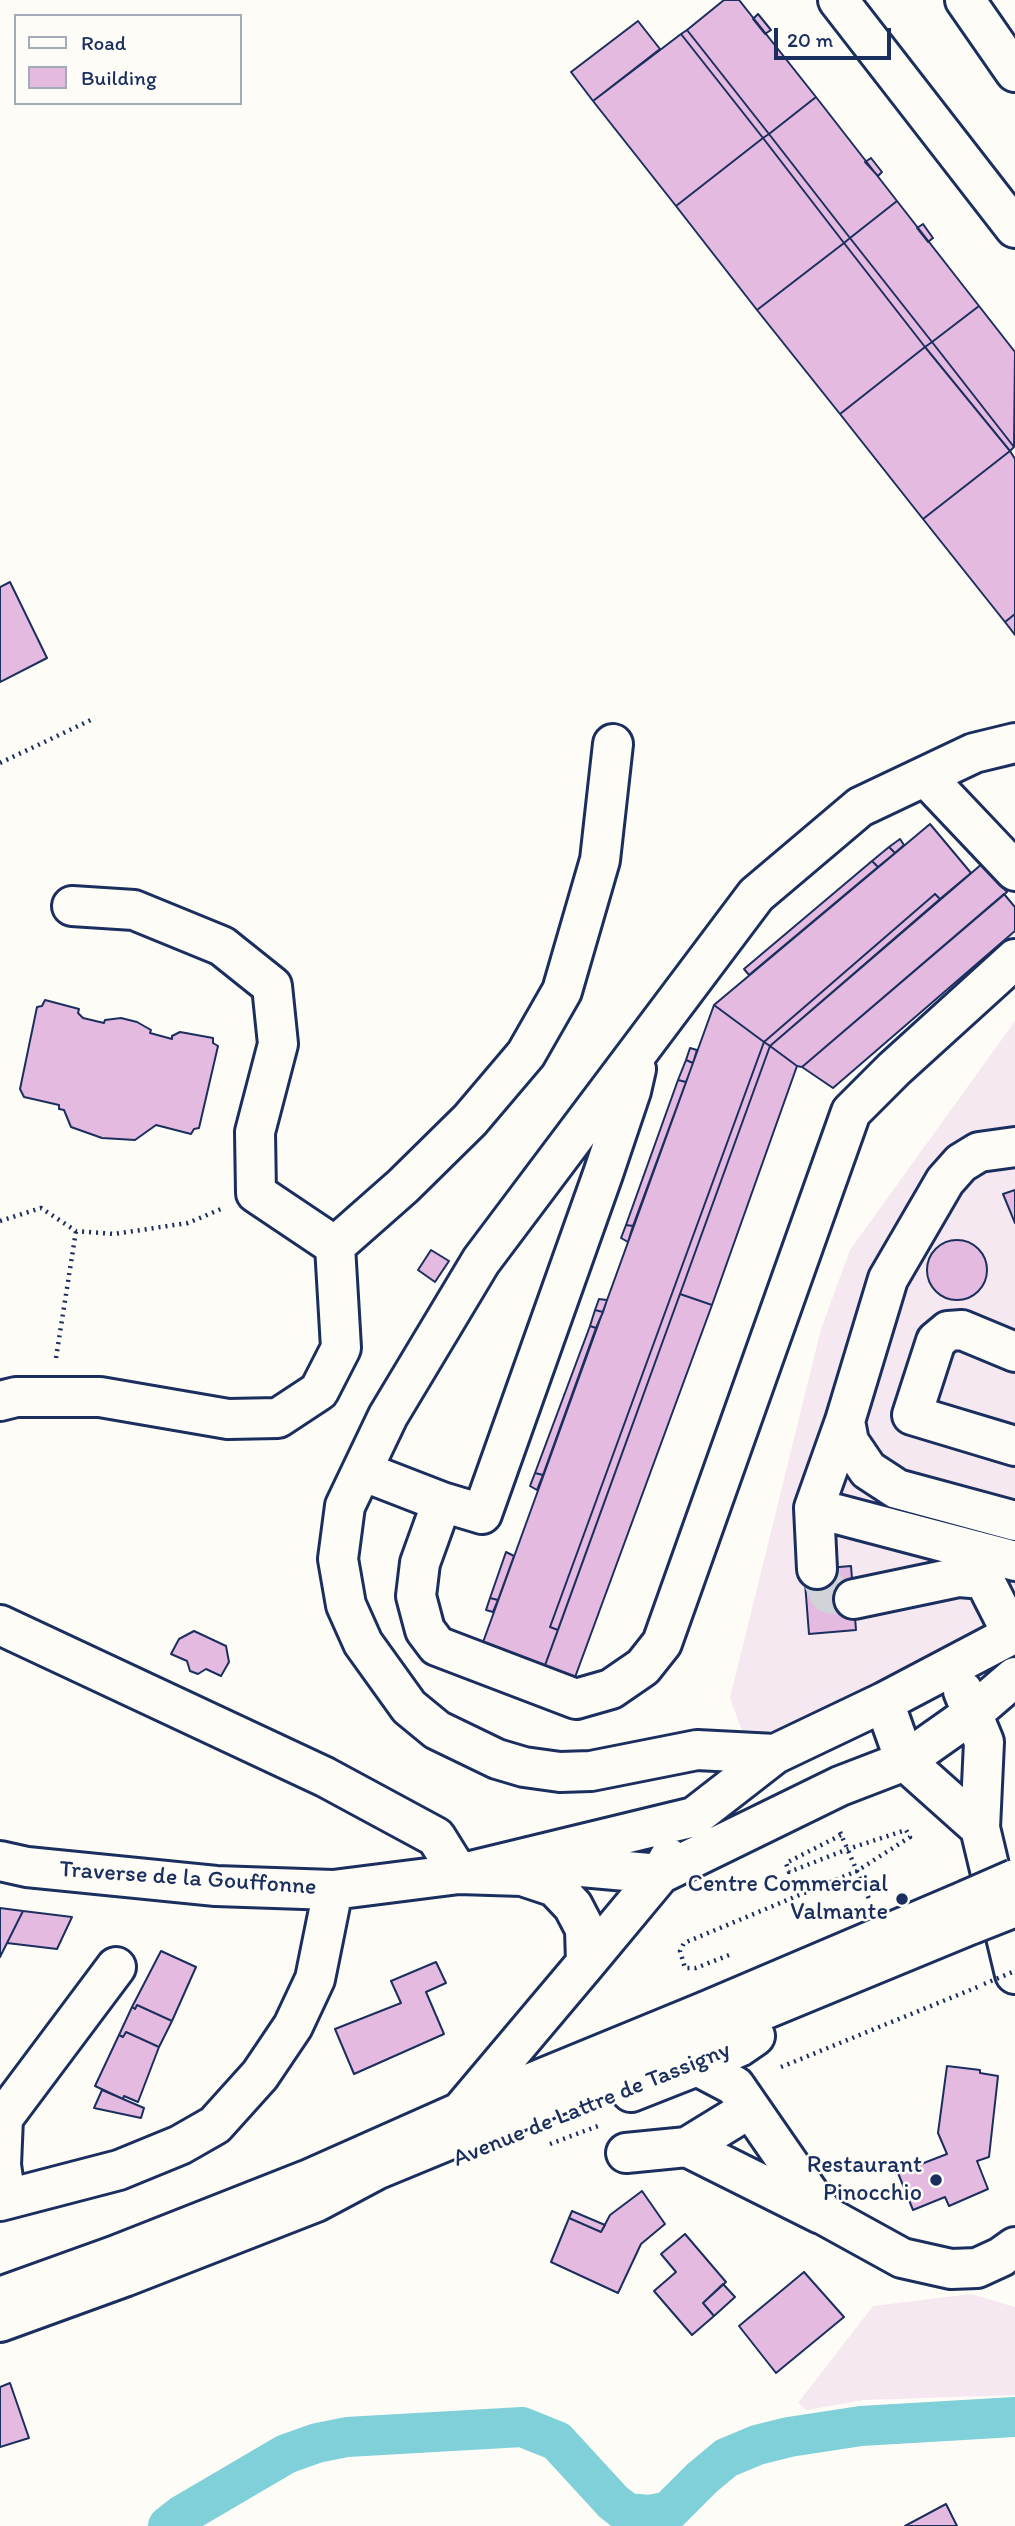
<!DOCTYPE html>
<style>
body{margin:0}
#map{position:relative;width:1015px;height:2526px;overflow:hidden;background:#fdfcf7;font-family:Itim,sans-serif}
canvas{display:block}
.legend{position:absolute;left:14px;top:14px;width:228px;height:91px;box-sizing:border-box;background:#fdfcf7;border:2px solid #a3aaba;margin:0;padding:9px 12px;list-style:none;font-size:21px;color:#1b2f5e}
.legend li{display:flex;align-items:center;gap:14px;height:35px}
.legend b{width:35px;border:2px solid #a3aaba}
.scale{position:absolute;left:774px;top:28px;width:117px;height:32px;box-sizing:border-box;border:4px solid #1b2f5e;border-top:0;padding-left:9px;font-size:21px;line-height:24px;white-space:nowrap;color:#1b2f5e;-webkit-text-stroke:5px #fdfcf7;paint-order:stroke}
</style>
<div id="map">
<canvas width="1015" height="2526"></canvas>
<ul class="legend">
<li><b style="height:9px;background:#fdfcf7"></b>Road</li>
<li><b style="height:19px;background:#e5bae0"></b>Building</li>
</ul>
<div class="scale">20 m</div>
</div>
<script>
const ctx = document.querySelector('canvas').getContext('2d');
ctx.lineJoin = 'round';
function fill(path, color) {
  ctx.fillStyle = color;
  ctx.fill(path, 'evenodd');
}
function shape(rows) {
  const path = new Path2D();
  for (const r of rows) {
    if (r.length === 3) {
      path.moveTo(r[0] + r[2], r[1]);
      path.arc(r[0], r[1], r[2], 0, 2 * Math.PI);
      continue;
    }
    path.moveTo(r[0], r[1]);
    for (let i = 2; i < r.length; i += 2) path.lineTo(r[i], r[i + 1]);
  }
  return path;
}
function strokePath(path, color, width, dash) {
  ctx.strokeStyle = color;
  ctx.lineWidth = width;
  ctx.lineCap = dash ? 'butt' : 'round';
  ctx.setLineDash(dash || []);
  ctx.stroke(path);
}
function label(font, color, halo, rows, align = 'center') {
  ctx.font = font + ' Itim,sans-serif';
  ctx.lineWidth = 5;
  ctx.setLineDash([]);
  ctx.textBaseline = 'middle';
  ctx.strokeStyle = halo;
  ctx.fillStyle = color;
  for (const [text, x, y, turn = 0] of rows) {
    ctx.save();
    ctx.translate(x, y);
    ctx.rotate((+turn || 0) * Math.PI / 180);
    ctx.textAlign = isNaN(turn) ? turn : align;
    if (halo) ctx.strokeText(text, 0, 0);
    ctx.fillText(text, 0, 0);
    ctx.restore();
  }
}
fill(shape([
 [1015,1021,1015,1628,746,1742,730,1698,821,1329,850,1250],
 [971,2294,1015,2307,1015,2395,864,2400,807,2410,798,2403,873,2306]
]), '#f6e8f0');
strokePath(shape([
 [168,2526,182,2515,286,2454,317,2443,347,2437,522,2427,557,2441,613,2502,627,2513,649,2515,669,2511,702,2478,726,2458,757,2445,789,2437,861,2426,1015,2417]
]), '#80d0da', 40);
const building = shape([
 [724,0,739,0,816,97,769,134,687,30,724,0],
 [758,14,771,30,765,34,753,19,758,14],
 [638,21,660,49,593,101,571,72,638,21],
 [687,30,769,134,763,138,681,34,687,30],
 [681,34,763,138,676,206,593,101,681,34],
 [816,97,897,201,850,238,769,134,816,97],
 [769,134,850,238,844,243,763,138,769,134],
 [763,138,844,243,757,310,676,206,763,138],
 [871,158,882,172,878,176,865,162,871,158],
 [897,201,979,306,932,342,850,238,897,201],
 [923,224,933,238,928,242,917,228,923,224],
 [850,238,932,342,925,347,844,243,850,238],
 [844,243,925,347,840,414,757,310,844,243],
 [979,306,1015,352,1014,447,932,342,979,306],
 [932,342,1014,447,1010,451,925,347,932,342],
 [925,347,1010,451,923,519,840,414,925,347],
 [1010,451,1015,459,1015,614,1005,622,923,519,1010,451],
 [10,582,47,658,0,682,0,587,10,582],
 [1015,614,1015,635,1005,622,1015,614],
 [930,824,971,873,940,899,935,894,764,1042,714,1005,930,824],
 [900,839,904,845,895,853,889,847,900,839],
 [889,847,895,853,878,867,872,861,889,847],
 [872,861,878,867,749,975,744,969,872,861],
 [983,863,1007,892,802,1067,797,1066,770,1046,983,863],
 [935,894,940,899,770,1046,764,1042,935,894],
 [1004,894,1015,907,1015,931,833,1088,802,1067,1004,894],
 [45,1000,79,1009,78,1013,83,1018,104,1023,105,1020,121,1018,137,1022,151,1030,150,1033,172,1039,172,1036,180,1032,213,1038,213,1043,218,1046,199,1128,194,1129,191,1134,156,1125,135,1140,102,1138,71,1127,64,1110,59,1109,59,1105,24,1097,20,1089,37,1007,42,1006,45,1000],
 [714,1005,764,1042,550,1627,558,1630,544,1668,482,1645,714,1005],
 [764,1042,770,1046,558,1630,550,1627,764,1042],
 [770,1046,797,1066,712,1305,680,1294,770,1046],
 [690,1048,697,1050,693,1063,686,1060,690,1048],
 [686,1060,693,1063,686,1082,678,1080,686,1060],
 [678,1080,686,1082,633,1226,626,1225,678,1080],
 [1015,1190,1015,1223,1003,1194,1015,1190],
 [626,1225,633,1226,628,1242,621,1238,626,1225],
 [957,1270,30],
 [431,1250,449,1261,435,1282,418,1270,431,1250],
 [680,1294,712,1305,574,1680,544,1668,680,1294],
 [599,1299,607,1300,603,1312,595,1310,599,1299],
 [595,1310,603,1312,596,1328,590,1326,595,1310],
 [590,1326,596,1328,543,1475,535,1473,590,1326],
 [535,1473,543,1475,537,1490,530,1486,535,1473],
 [506,1552,514,1556,498,1600,490,1598,506,1552],
 [851,1566,856,1630,809,1634,804,1570,851,1566],
 [490,1598,498,1600,493,1612,486,1610,490,1598],
 [194,1631,226,1646,229,1662,221,1676,206,1669,198,1674,190,1671,187,1661,171,1654,179,1639,194,1631],
 [0,1908,23,1911,0,1957,0,1908],
 [23,1911,72,1917,57,1949,7,1943,23,1911],
 [161,1951,196,1967,172,2021,137,2005,135,2009,132,2007,161,1951],
 [436,1962,446,1983,426,1992,444,2034,354,2074,335,2029,401,2003,391,1981,436,1962],
 [137,2005,172,2021,159,2047,126,2032,123,2037,119,2035,132,2007,135,2009,137,2005],
 [126,2032,159,2047,138,2102,124,2096,123,2099,95,2086,119,2035,123,2037,126,2032],
 [947,2066,980,2070,980,2073,998,2076,989,2157,977,2161,988,2189,949,2206,945,2197,913,2210,898,2173,947,2154,938,2133,947,2066],
 [102,2090,144,2108,141,2118,94,2108,102,2090],
 [642,2191,665,2224,641,2244,618,2293,551,2262,569,2218,601,2232,610,2215,642,2191],
 [572,2211,605,2225,601,2232,569,2218,572,2211],
 [685,2234,726,2282,703,2303,714,2316,692,2335,654,2291,676,2272,661,2254,685,2234],
 [804,2272,844,2317,776,2373,739,2326,804,2272],
 [723,2284,735,2297,714,2316,703,2303,723,2284],
 [10,2383,29,2438,0,2447,0,2387,10,2383],
 [946,2504,957,2526,905,2526,946,2504]
]);
fill(building, '#e5bae0');
strokePath(building, '#1b2f5e', 2);
strokePath(shape([
 [817,1569,829,1594,854,1599]
]), '#d0d3d8', 38, [38, 19]);
const minor = shape([
 [838,0,1015,228],
 [965,0,1015,72],
 [925,776,1015,871],
 [1015,1147,979,1152,961,1163,945,1181,888,1279,845,1421,849,1442,868,1470,897,1489,1015,1521],
 [335,1246,403,1186,470,1120,526,1054,562,991,600,860,613,744],
 [1015,1352,962,1330,948,1331,936,1341,912,1415,1015,1446],
 [0,1401,16,1397,100,1397,228,1419,278,1418,319,1391,341,1348,335,1246,256,1193,255,1132,278,1044,272,986,222,946,134,910,72,906],
 [362,1471,442,1502,420,1563,416,1596,425,1630,437,1646,576,1699,611,1689,643,1667,662,1643,851,1112,894,1069,1015,959],
 [442,1502,482,1514,603,1174,631,1091,636,1069],
 [814,1508,1015,1561],
 [817,1569,814,1508,845,1421],
 [854,1599,959,1577,984,1579,1012,1634],
 [0,1625,325,1777,436,1837,459,1874,522,1876,555,1887,573,1906,585,1929,586,1963],
 [963,1691,984,1742,980,1828,1015,1974],
 [884,1702,905,1761,980,1828],
 [775,1754,697,1750,591,1771,560,1772,524,1767,497,1759,437,1730,409,1707,363,1643,346,1605,338,1559,345,1506,388,1416,481,1261,756,895,860,807,974,753,1015,743],
 [0,1861,27,1867,216,1886,333,1890,459,1874,694,1817,775,1754,884,1702,1015,1633],
 [548,1864,660,1874,840,1786,905,1761,973,1713,1015,1677],
 [697,2066,735,2086,824,2215,902,2258,951,2269,977,2268,1001,2257,1015,2247],
 [463,2109,586,1963,660,1874,669,1858],
 [687,2147,749,2109],
 [626,2153,687,2147,821,2214],
 [6,2199,1,2165,3,2118,116,1967],
 [0,2201,119,2170,180,2145,215,2125,260,2075,293,2026,315,1979,333,1890],
 [0,2297,114,2256,307,2180,460,2112,706,2011,967,1900]
]);
const major = shape([
 [631,2092,697,2066,739,2047,755,2036],
 [0,2322,124,2277,316,2202,376,2170,972,1924]
]);
strokePath(minor, '#1b2f5e', 44);
strokePath(major, '#1b2f5e', 44);
strokePath(shape([
 [0,763,95,718],
 [0,1221,41,1208,76,1231,114,1234,188,1223,221,1209],
 [56,1358,76,1231],
 [840,1832,870,1901],
 [729,1955,696,1968,685,1968,680,1951,684,1943,857,1871,910,1837,906,1830,848,1849,789,1872,786,1863,841,1835],
 [781,2067,980,1986],
 [550,2144,598,2126]
]), '#1b2f5e', 4.5, [2, 5]);
strokePath(minor, '#fdfcf7', 38);
strokePath(major, '#fdfcf7', 38);
const minorBridge = shape([
 [967,1900,1015,1879]
]);
const majorBridge = shape([
 [972,1924,1015,1907]
]);
strokePath(minorBridge, '#1b2f5e', 44, []);
strokePath(majorBridge, '#1b2f5e', 44, []);
strokePath(shape([
 [984,1984,1015,1971]
]), '#1b2f5e', 4.5, [2, 5]);
strokePath(minorBridge, '#fdfcf7', 38);
strokePath(majorBridge, '#fdfcf7', 38);
for (const [x, y, r, color] of [
 [902,1899,7,"#1b2f5e"],
 [936,2180,7,"#1b2f5e"]
]) {
  const dot = new Path2D();
  dot.arc(x, y, r, 0, 2 * Math.PI);
  ctx.fillStyle = color;
  ctx.fill(dot);
  strokePath(dot, '#fdfcf7', 2.5);
}
label('24px', '#1b2f5e', '#fdfcf7', [
 ["Traverse de la Gouffonne",188,1879,4],
 ["Avenue de Lattre de Tassigny",592,2105,-22]
]);
label('24px', '#1b2f5e', '#fdfcf7', [
 ["Centre Commercial",888,1885],
 ["Valmante",888,1913],
 ["Restaurant",922,2166],
 ["Pinocchio",922,2194]
], 'right');
</script>
